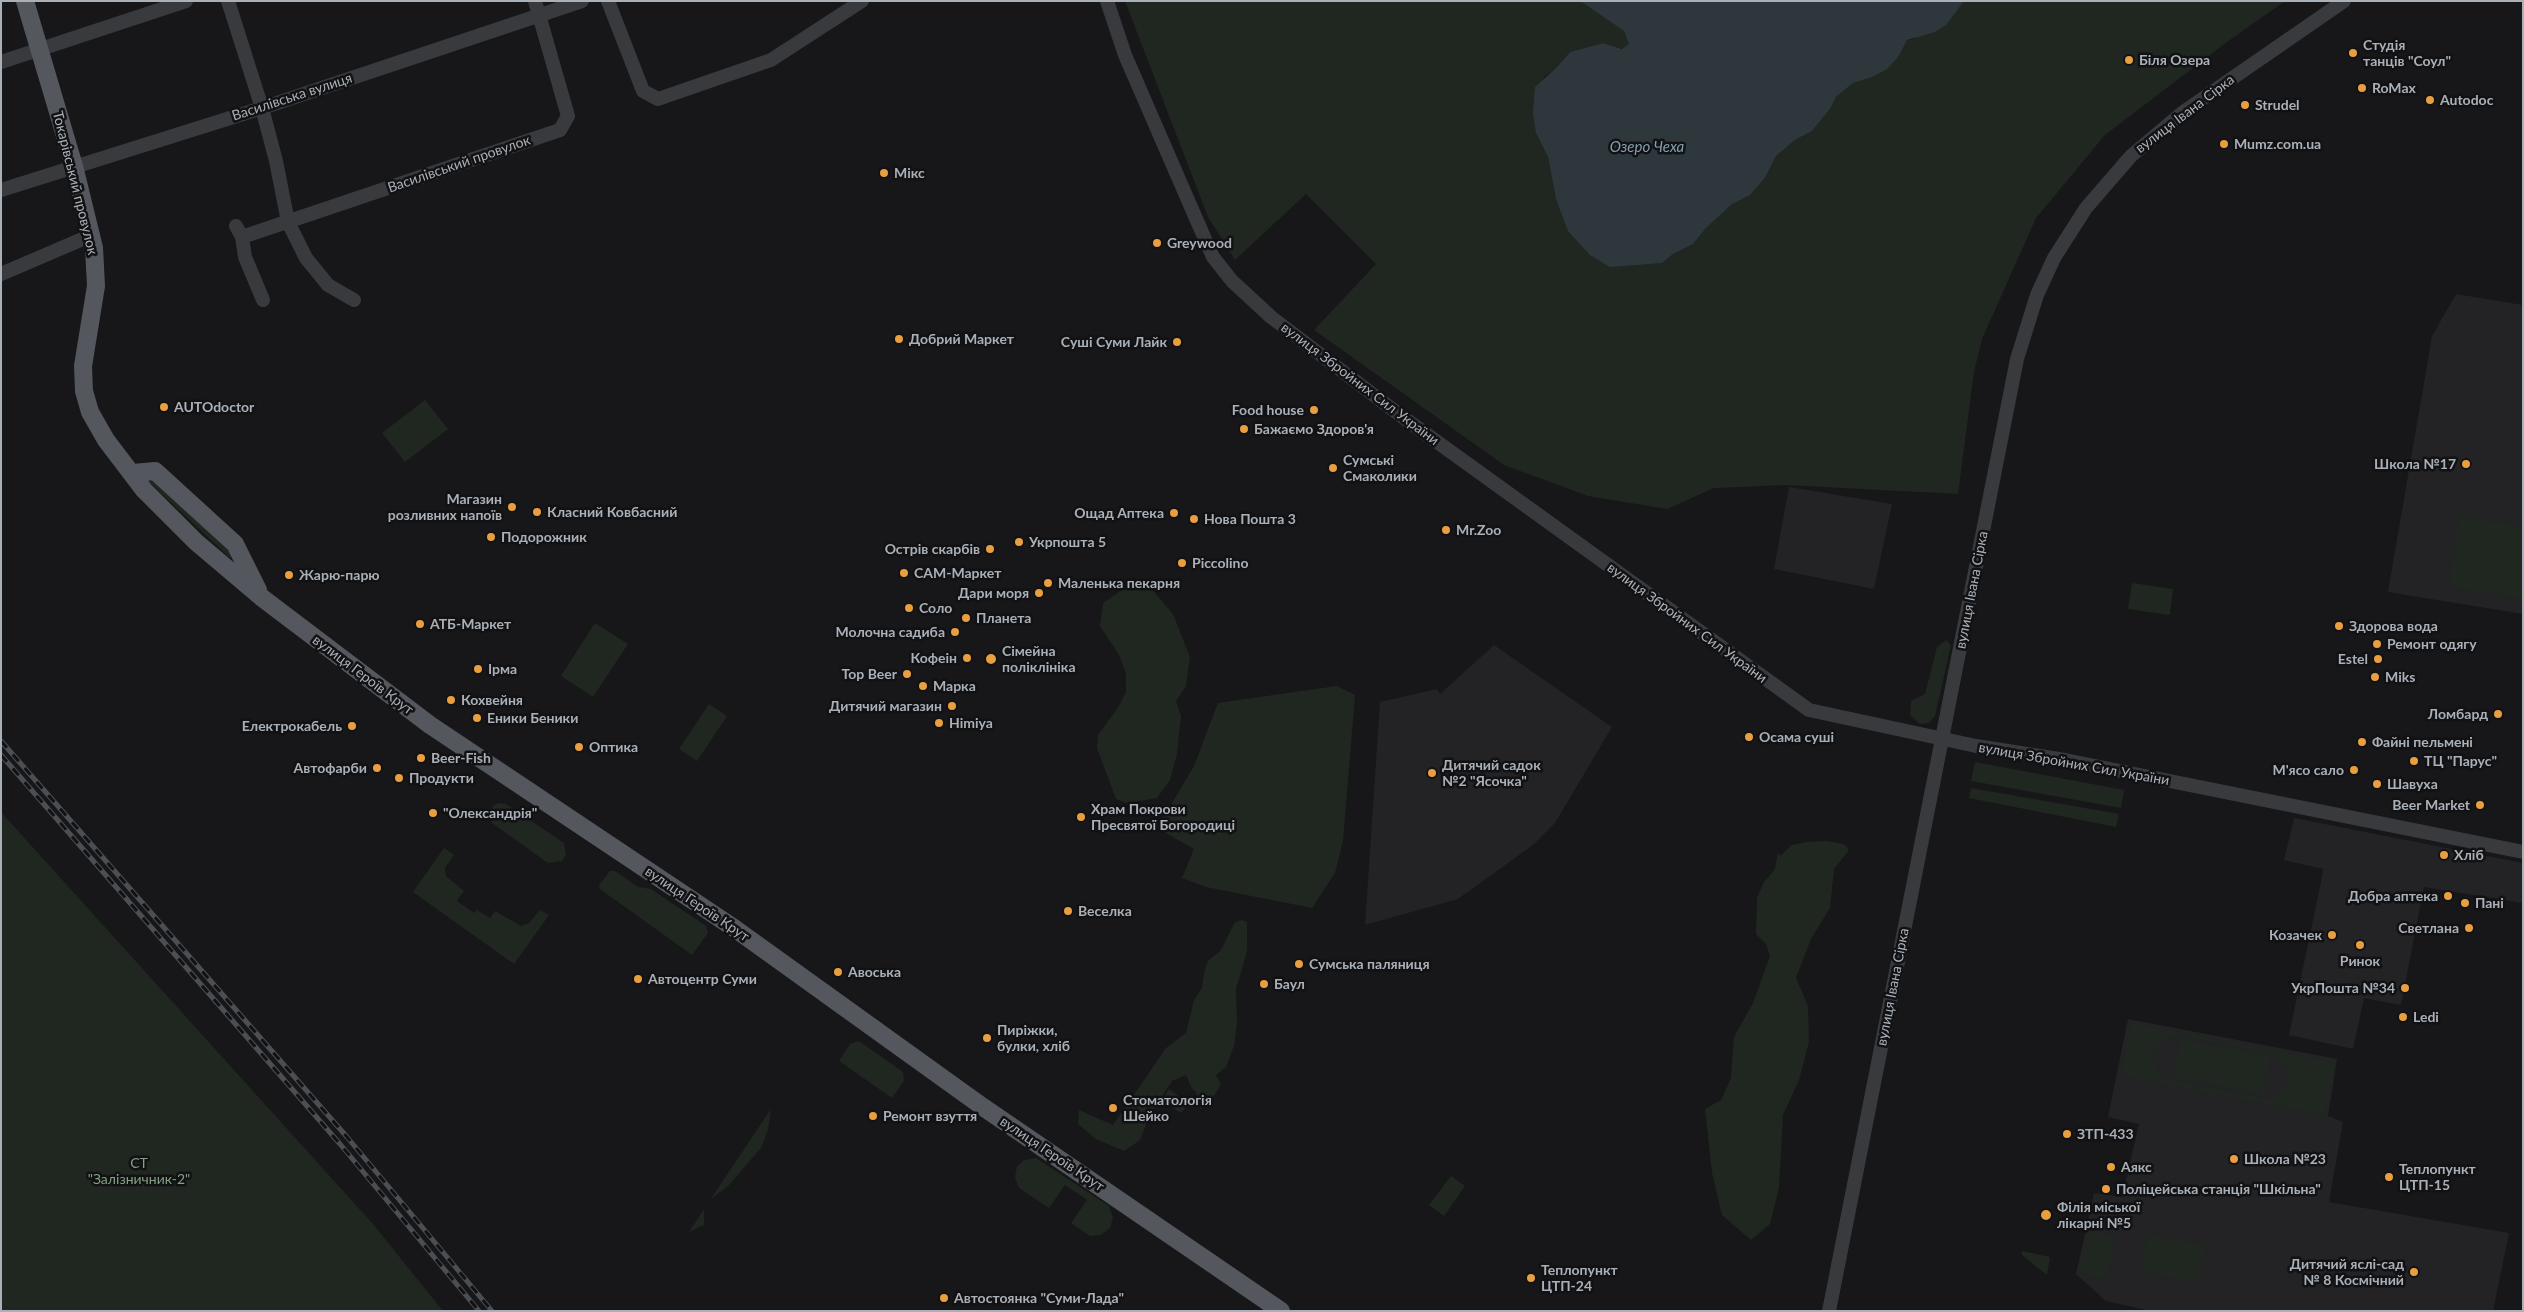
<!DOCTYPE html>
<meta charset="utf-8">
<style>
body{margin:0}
#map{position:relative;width:2524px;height:1312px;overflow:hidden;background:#171719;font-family:Lato,sans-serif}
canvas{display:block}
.frame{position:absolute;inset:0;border:2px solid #aab0b8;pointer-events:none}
</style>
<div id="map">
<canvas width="2524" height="1312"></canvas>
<div class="frame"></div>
</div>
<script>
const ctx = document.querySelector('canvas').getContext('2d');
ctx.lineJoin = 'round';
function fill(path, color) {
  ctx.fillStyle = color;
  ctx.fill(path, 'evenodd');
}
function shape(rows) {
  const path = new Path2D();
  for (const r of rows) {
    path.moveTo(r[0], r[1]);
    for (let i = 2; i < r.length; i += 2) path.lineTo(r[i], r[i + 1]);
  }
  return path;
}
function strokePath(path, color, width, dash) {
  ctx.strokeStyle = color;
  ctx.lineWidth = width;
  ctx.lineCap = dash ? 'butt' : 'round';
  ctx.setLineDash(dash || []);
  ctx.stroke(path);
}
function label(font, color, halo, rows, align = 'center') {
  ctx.font = font + ' Lato,sans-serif';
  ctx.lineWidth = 5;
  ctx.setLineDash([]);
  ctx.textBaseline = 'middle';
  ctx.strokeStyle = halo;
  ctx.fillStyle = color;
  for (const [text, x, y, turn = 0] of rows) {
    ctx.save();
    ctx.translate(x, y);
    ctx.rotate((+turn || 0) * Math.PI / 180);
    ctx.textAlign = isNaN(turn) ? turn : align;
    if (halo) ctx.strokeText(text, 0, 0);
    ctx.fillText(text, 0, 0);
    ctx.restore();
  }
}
fill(shape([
 [2456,294,2523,305,2523,614,2388,592,2432,336],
 [1789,487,1892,504,1874,589,1774,569],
 [1494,645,1612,727,1555,823,1533,845,1458,899,1365,925,1380,702,1437,689,1440,694],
 [2294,818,2523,863,2523,903,2424,887,2401,1005,2364,998,2353,1049,2289,1035,2323,872,2323,869,2284,860],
 [2128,1019,2337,1059,2328,1116,2343,1122,2329,1202,2509,1233,2493,1311,2151,1311,2106,1301,2076,1274,2094,1193,2122,1197,2139,1124,2108,1117]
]), '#232326');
fill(shape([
 [1125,1,1580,1,1624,31,1629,44,1623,49,1603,43,1570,52,1558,66,1543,78,1536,133,1548,157,1556,199,1637,264,1662,263,1673,254,1693,244,1706,228,1731,205,1750,195,1765,178,1776,156,1795,140,1812,131,1830,109,1836,97,1853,83,1870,78,1899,56,1907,40,1914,39,1964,1,2285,1,2227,42,2105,135,2036,218,1982,339,1974,372,1958,494,1786,485,1714,488,1667,509,1588,496,1504,465,1314,330,1376,264,1306,194,1235,260,1208,217],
 [425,400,448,429,405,462,382,433],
 [147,480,153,481,233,555,230,558],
 [2460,516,2523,527,2523,599,2449,587],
 [1132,583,1148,585,1173,614,1190,657,1186,686,1176,701,1181,716,1177,754,1170,780,1157,798,1127,803,1116,799,1097,748,1098,735,1119,706,1126,692,1126,673,1119,655,1100,626,1103,603],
 [2132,583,2173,589,2170,615,2128,609],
 [595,623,628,644,593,697,561,676],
 [1946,640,1951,645,1935,716,1929,723,1920,724,1910,715,1911,701,1925,694,1937,647],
 [1337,686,1355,695,1343,841,1335,873,1312,908,1206,887,1182,878,1194,849,1157,828,1194,766,1218,703],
 [709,704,727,716,697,761,679,749],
 [1975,762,2124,790,2121,808,1971,781],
 [1971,788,2119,814,2116,827,1969,798],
 [498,803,506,804,564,843,566,855,562,861,548,863,492,823,489,813,493,806],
 [1,812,373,1224,443,1311,1,1311],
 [1827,841,1844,844,1849,850,1834,869,1830,908,1811,939,1796,978,1808,1006,1809,1042,1799,1080,1783,1115,1779,1188,1770,1224,1751,1240,1722,1215,1712,1173,1705,1109,1721,1100,1731,1078,1734,1037,1753,1003,1770,956,1766,944,1756,934,1757,898,1764,882,1775,869,1778,852,1780,856,1792,845,1806,842],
 [444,848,454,855,445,868,446,876,464,891,457,901,474,913,477,910,490,918,495,911,521,926,529,923,540,910,549,915,514,964,413,892],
 [610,871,615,871,638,887,651,889,706,926,708,933,692,955,600,889,599,885],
 [1242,920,1247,922,1247,951,1236,989,1237,1024,1234,1046,1226,1067,1216,1075,1221,1084,1211,1101,1201,1109,1198,1104,1196,1092,1191,1087,1186,1075,1172,1081,1150,1115,1140,1140,1124,1151,1096,1139,1078,1124,1079,1110,1113,1125,1166,1048,1186,1033,1194,1000,1202,988,1204,973,1208,961,1221,950,1235,922],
 [2131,1023,2334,1062,2324,1115,2121,1076],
 [2176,1035,2276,1054,2287,1067,2286,1083,2276,1096,2268,1099,2167,1079,2156,1069,2154,1054,2162,1041],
 [2181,1039,2270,1056,2262,1095,2173,1077],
 [859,1041,903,1072,904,1081,892,1098,839,1061,850,1044],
 [1169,1089,1189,1103,1181,1113,1162,1100],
 [771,1109,768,1130,761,1148,729,1185,710,1200],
 [1036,1158,1109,1206,1113,1217,1110,1228,1101,1235,1090,1236,1071,1223,1087,1200,1065,1185,1049,1208,1019,1188,1015,1177,1017,1166,1024,1160],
 [1451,1176,1465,1186,1444,1216,1429,1205],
 [704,1209,704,1225,689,1232],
 [2089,1231,2116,1237,2106,1279,2079,1272],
 [2148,1235,2205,1246,2198,1283,2140,1272],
 [2022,1251,2050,1257,2047,1275,2022,1255]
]), '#1f2720');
fill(shape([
 [1580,1,1964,1,1946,25,1935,32,1907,40,1899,56,1887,69,1870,78,1853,83,1836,97,1830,109,1812,131,1795,140,1776,156,1765,178,1750,195,1731,205,1706,228,1693,244,1673,254,1662,263,1610,267,1590,255,1568,231,1556,199,1548,157,1536,133,1533,113,1535,87,1558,66,1570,52,1603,43,1622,49,1629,44,1624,31]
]), '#2e373c');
strokePath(shape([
 [228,1,262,108,276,161,288,222,306,258,328,285,354,300],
 [608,1,643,91,658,99,771,60,862,1],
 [1107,1,1125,55,1194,214,1213,257,1232,281,1271,317,1404,418,1809,710,1976,746,2065,760,2523,852],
 [1,62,186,1],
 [1,190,262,108,582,1],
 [236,226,242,237,245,257,263,300],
 [242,237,560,130,568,116,535,1],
 [1,274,92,235],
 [1829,1311,2017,359,2037,295,2054,258,2086,208,2131,156,2182,113,2344,1]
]), '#383a3e', 14);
strokePath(shape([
 [25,1,74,166,94,248,96,286,83,366,84,391,90,412,106,440,144,490,196,542,261,597,430,725,734,928,983,1107,1281,1311],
 [133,473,155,471,235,544,258,590]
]), '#54575d', 18);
const rail = shape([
 [1,741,347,1137,492,1311],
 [1,755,340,1144,479,1311]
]);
strokePath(rail, '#4b4e53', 5);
strokePath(rail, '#121214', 3, [9]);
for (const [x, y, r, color] of [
 [2353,53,5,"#e89f40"],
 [2129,60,5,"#e89f40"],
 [2362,88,5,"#e89f40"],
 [2430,100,5,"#e89f40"],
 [2245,105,5,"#e89f40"],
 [2224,144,5,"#e89f40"],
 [884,173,5,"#e89f40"],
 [1157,243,5,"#e89f40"],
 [899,339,5,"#e89f40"],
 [1177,342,5,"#e89f40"],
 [164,407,5,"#e89f40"],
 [1314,410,5,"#e89f40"],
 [1244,429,5,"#e89f40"],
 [2466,464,5,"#e89f40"],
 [1333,468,5,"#e89f40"],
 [512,507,5,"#e89f40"],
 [537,512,5,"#e89f40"],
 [1174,513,5,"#e89f40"],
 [1194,519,5,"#e89f40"],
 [1446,530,5,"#e89f40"],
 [491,537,5,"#e89f40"],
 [1019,542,5,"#e89f40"],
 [990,549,5,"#e89f40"],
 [1182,563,5,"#e89f40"],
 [904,573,5,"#e89f40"],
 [289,575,5,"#e89f40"],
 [1048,583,5,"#e89f40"],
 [1039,593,5,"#e89f40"],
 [909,608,5,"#e89f40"],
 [966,618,5,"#e89f40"],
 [420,624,5,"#e89f40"],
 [2339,626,5,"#e89f40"],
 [955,632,5,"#e89f40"],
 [2377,644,5,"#e89f40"],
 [967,658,5,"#e89f40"],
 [991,659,6,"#e89f40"],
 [2378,659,5,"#e89f40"],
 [478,669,5,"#e89f40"],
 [907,674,5,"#e89f40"],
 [2375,677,5,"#e89f40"],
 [923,686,5,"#e89f40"],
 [451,700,5,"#e89f40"],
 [952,706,5,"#e89f40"],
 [2498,714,5,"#e89f40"],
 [477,718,5,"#e89f40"],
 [939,723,5,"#e89f40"],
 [352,726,5,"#e89f40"],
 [1749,737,5,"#e89f40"],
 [2362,742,5,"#e89f40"],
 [579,747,5,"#e89f40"],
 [421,758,5,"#e89f40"],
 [2414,761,5,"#e89f40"],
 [377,768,5,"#e89f40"],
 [2354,770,5,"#e89f40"],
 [1432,773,5,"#e89f40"],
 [399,778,5,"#e89f40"],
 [2377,784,5,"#e89f40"],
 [2480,805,5,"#e89f40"],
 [433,813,5,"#e89f40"],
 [1081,817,5,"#e89f40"],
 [2444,855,5,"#e89f40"],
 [2448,896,5,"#e89f40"],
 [2465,903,5,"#e89f40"],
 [1068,911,5,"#e89f40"],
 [2469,928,5,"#e89f40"],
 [2332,935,5,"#e89f40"],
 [2360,945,5,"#e89f40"],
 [1299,964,5,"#e89f40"],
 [838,972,5,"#e89f40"],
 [638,979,5,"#e89f40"],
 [1264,984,5,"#e89f40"],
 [2405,988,5,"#e89f40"],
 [2403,1017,5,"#e89f40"],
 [987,1038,5,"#e89f40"],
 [1113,1108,5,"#e89f40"],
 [873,1116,5,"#e89f40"],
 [2067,1134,5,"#e89f40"],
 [2234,1159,5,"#e89f40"],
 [2111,1167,5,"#e89f40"],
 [2389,1177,5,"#e89f40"],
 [2106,1189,5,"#e89f40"],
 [2046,1215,6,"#e89f40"],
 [2414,1272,5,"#e89f40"],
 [1531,1278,5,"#e89f40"],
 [944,1298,5,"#e89f40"]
]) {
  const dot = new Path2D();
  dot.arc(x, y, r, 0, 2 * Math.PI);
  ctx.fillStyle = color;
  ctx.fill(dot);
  strokePath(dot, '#121214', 2);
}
label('bold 14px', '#aab0b8', '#121214', [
 ["Студія",2363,45],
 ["танців \"Соул\"",2363,61],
 ["Біля Озера",2139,60],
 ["RoMax",2372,88],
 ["Autodoc",2440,100],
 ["Strudel",2255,105],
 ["Mumz.com.ua",2234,144],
 ["Мікс",894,173],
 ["Greywood",1167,243],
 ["Добрий Маркет",909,339],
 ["Суші Суми Лайк",1167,342,"right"],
 ["AUTOdoctor",174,407],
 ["Food house",1304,410,"right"],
 ["Бажаємо Здоров'я",1254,429],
 ["Сумські",1343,460],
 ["Смаколики",1343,476],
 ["Школа №17",2456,464,"right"],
 ["Магазин",502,499,"right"],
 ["розливних напоїв",502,515,"right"],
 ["Класний Ковбасний",547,512],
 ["Ощад Аптека",1164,513,"right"],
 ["Нова Пошта 3",1204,519],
 ["Mr.Zoo",1456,530],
 ["Подорожник",501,537],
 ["Укрпошта 5",1029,542],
 ["Острів скарбів",980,549,"right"],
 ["Piccolino",1192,563],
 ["САМ-Маркет",914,573],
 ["Жарю-парю",299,575],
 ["Маленька пекарня",1058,583],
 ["Дари моря",1029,593,"right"],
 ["Соло",919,608],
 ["Планета",976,618],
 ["АТБ-Маркет",430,624],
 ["Здорова вода",2349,626],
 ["Молочна садиба",945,632,"right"],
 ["Ремонт одягу",2387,644],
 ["Сімейна",1002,651],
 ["поліклініка",1002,667],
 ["Кофеін",957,658,"right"],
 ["Estel",2368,659,"right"],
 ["Ірма",488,669],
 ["Top Beer",897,674,"right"],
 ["Miks",2385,677],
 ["Марка",933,686],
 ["Кохвейня",461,700],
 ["Дитячий магазин",942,706,"right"],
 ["Ломбард",2488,714,"right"],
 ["Еники Беники",487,718],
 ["Himiya",949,723],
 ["Електрокабель",342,726,"right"],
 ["Осама суші",1759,737],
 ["Файні пельмені",2372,742],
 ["Оптика",589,747],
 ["Beer-Fish",431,758],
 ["ТЦ \"Парус\"",2424,761],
 ["Дитячий садок",1442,765],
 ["№2 \"Ясочка\"",1442,781],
 ["Автофарби",367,768,"right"],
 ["М'ясо сало",2344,770,"right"],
 ["Продукти",409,778],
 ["Шавуха",2387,784],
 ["Beer Market",2470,805,"right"],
 ["Храм Покрови",1091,809],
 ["Пресвятої Богородиці",1091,825],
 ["\"Олександрія\"",443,813],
 ["Хліб",2454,855],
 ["Добра аптека",2438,896,"right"],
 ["Пані",2475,903],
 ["Веселка",1078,911],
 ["Светлана",2459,928,"right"],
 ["Козачек",2322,935,"right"],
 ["Ринок",2360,961,"center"],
 ["Сумська паляниця",1309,964],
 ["Авоська",848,972],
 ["Автоцентр Суми",648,979],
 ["Баул",1274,984],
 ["УкрПошта №34",2395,988,"right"],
 ["Ledi",2413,1017],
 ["Пиріжки,",997,1030],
 ["булки, хліб",997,1046],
 ["Стоматологія",1123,1100],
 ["Шейко",1123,1116],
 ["Ремонт взуття",883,1116],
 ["ЗТП-433",2077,1134],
 ["Школа №23",2244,1159],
 ["Аякс",2121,1167],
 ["Теплопункт",2399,1169],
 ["ЦТП-15",2399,1185],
 ["Поліцейська станція \"Шкільна\"",2116,1189],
 ["Філія міської",2057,1207],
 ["лікарні №5",2057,1223],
 ["Дитячий яслі-сад",2404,1264,"right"],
 ["№ 8 Космічний",2404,1280,"right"],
 ["Теплопункт",1541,1270],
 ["ЦТП-24",1541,1286],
 ["Автостоянка \"Суми-Лада\"",954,1298]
], 'left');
label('14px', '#aab0b8', '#121214', [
 ["Василівська вулиця",292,97,-18],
 ["вулиця Івана Сірка",2185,114,-37],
 ["Василівський провулок",459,164,-19],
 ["Токарівський провулок",75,183,76],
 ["вулиця Збройних Сил України",1360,384,37],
 ["вулиця Івана Сірка",1972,590,-79],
 ["вулиця Збройних Сил України",1687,623,36],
 ["вулиця Героїв Крут",363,675,37],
 ["вулиця Збройних Сил України",2074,764,10],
 ["вулиця Героїв Крут",697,904,34],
 ["вулиця Івана Сірка",1893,987,-79],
 ["вулиця Героїв Крут",1052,1154,34]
]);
label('14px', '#83a282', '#121214', [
 ["СТ",139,1163],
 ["\"Залізничник-2\"",139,1179]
]);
label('italic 15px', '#83a0b1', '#121214', [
 ["Озеро Чеха",1647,147]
]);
</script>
